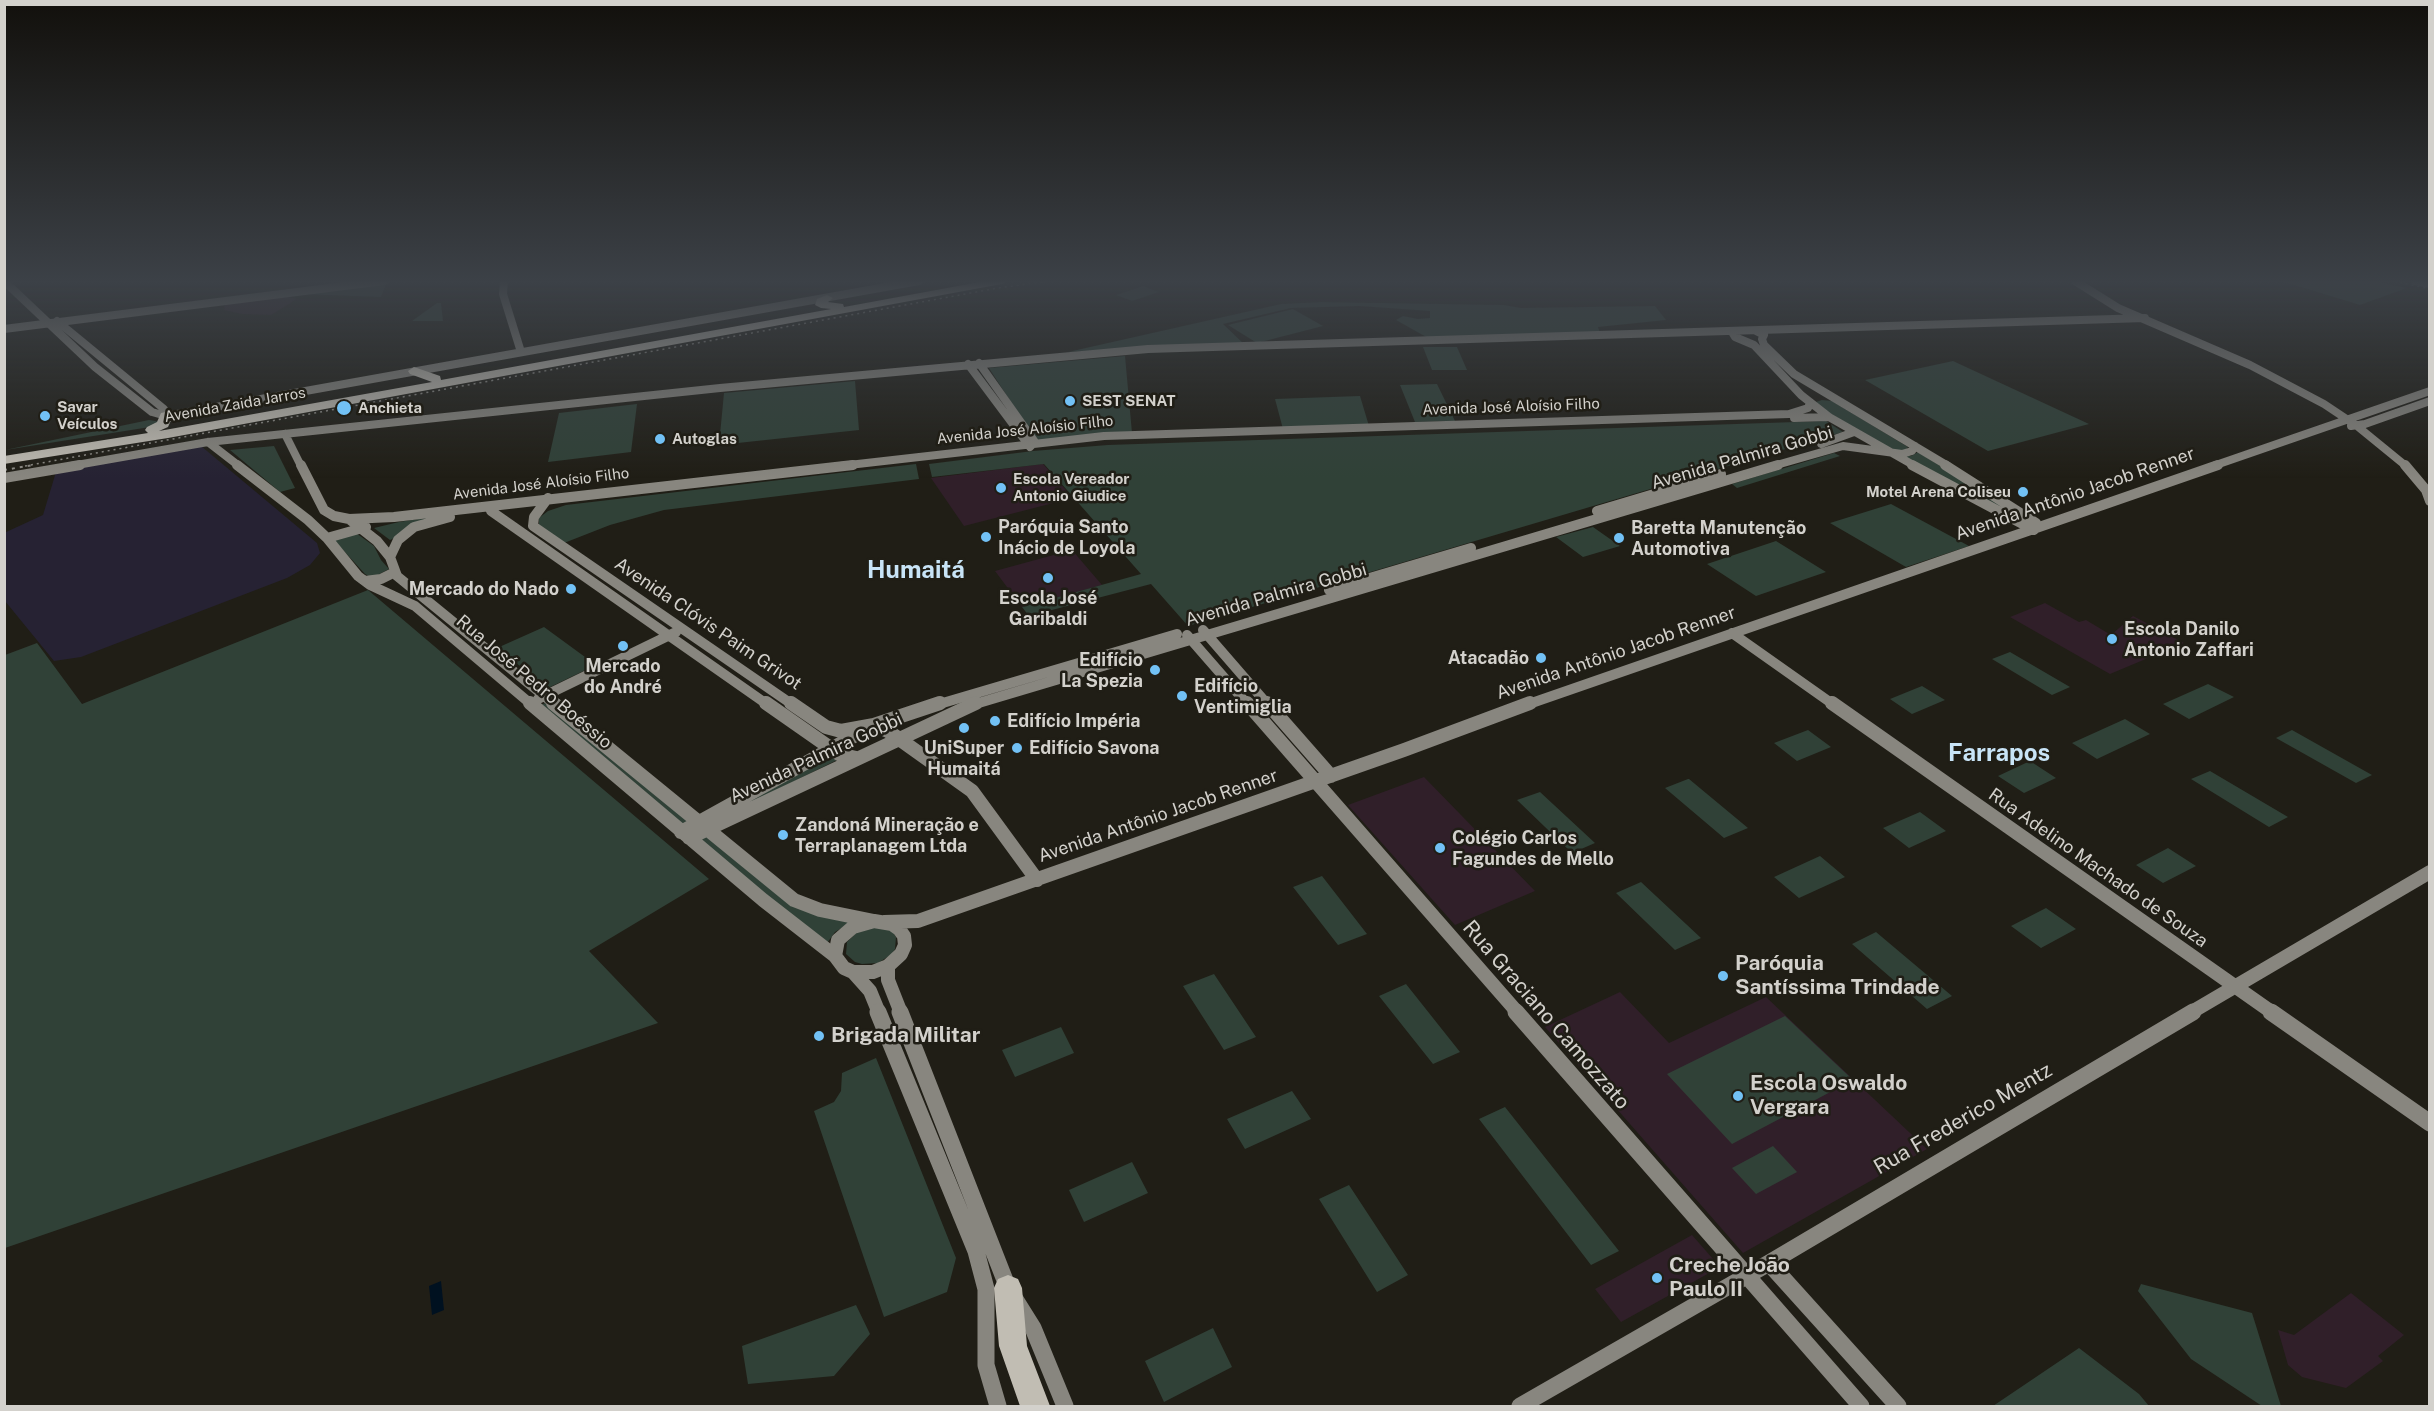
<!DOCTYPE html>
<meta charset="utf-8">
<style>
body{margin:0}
#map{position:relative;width:2434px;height:1411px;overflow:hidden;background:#201e16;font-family:"Public Sans",sans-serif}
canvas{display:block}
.frame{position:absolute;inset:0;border:6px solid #d3d1cc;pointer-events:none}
</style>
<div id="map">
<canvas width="2434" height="1411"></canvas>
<div class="frame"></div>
</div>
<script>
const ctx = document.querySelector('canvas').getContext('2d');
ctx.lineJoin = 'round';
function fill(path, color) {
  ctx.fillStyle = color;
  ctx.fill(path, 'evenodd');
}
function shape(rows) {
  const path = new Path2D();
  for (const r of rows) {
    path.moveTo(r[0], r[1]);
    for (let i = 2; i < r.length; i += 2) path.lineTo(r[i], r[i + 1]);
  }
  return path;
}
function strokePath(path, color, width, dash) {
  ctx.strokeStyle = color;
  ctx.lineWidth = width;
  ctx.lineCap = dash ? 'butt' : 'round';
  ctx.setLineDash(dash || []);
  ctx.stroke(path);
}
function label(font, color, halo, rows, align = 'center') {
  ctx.font = font + ' "Public Sans",sans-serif';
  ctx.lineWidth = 5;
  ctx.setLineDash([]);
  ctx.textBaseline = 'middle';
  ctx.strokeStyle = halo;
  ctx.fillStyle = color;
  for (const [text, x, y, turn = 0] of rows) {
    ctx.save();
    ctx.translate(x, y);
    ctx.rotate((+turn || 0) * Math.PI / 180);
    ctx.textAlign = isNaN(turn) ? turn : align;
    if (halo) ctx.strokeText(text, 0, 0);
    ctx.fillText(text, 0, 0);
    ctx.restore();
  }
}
fill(shape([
 [201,446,317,543,320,553,310,565,287,578,81,657,54,661,5,601,4,533,43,515,56,472]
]), '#262233');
fill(shape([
 [280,295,297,299,271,315,242,314,224,310,225,302],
 [1043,464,1073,498,964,526,931,478],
 [1072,550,1102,585,1022,607,995,571],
 [2045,603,2079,622,2086,620,2111,635,2133,616,2184,643,2110,674,2010,617],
 [1424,777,1535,891,1455,925,1348,805],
 [1620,992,1669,1043,1766,997,1927,1149,1743,1253,1545,1027],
 [1692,1235,1720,1267,1621,1322,1595,1289],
 [2351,1293,2404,1335,2378,1356,2383,1361,2346,1388,2302,1377,2288,1365,2278,1330,2294,1335]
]), '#301f29');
fill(shape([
 [2281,281,2372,281,2407,288,2360,305],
 [387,282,381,297,297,294],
 [1143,286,1159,292,1132,301,1116,295],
 [1321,302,1504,305,1521,308,1655,306,1666,320,1598,327,1600,333,1428,338,1396,320,1403,316,1418,319,1430,318,1430,311,1359,306,1291,308,1223,324,1244,344,1068,352,1281,304],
 [437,303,441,303,443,321,412,321],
 [1293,309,1323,326,1257,343,1228,325],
 [1423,347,1457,347,1467,370,1432,370],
 [1125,356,1132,433,1036,441,989,368],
 [1953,361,2089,424,1988,451,1865,380],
 [855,381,859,430,719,445,724,393],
 [1437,384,1455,421,1415,422,1400,385],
 [1360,396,1369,426,1283,429,1275,399],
 [1822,400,1832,401,1908,447,1905,451,1892,451,1818,406,1816,402],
 [637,404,631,452,548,462,559,413],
 [149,420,161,422,150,427,5,450],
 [1826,421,1843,432,1188,626,1151,584,1029,616,1022,607,1141,574,1044,464,932,477,929,464,1033,451,1108,445],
 [274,446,295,488,280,492,230,450],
 [1918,452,2034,525,1898,456,1911,456],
 [1834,453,1840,456,1737,488,1732,484],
 [916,464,919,479,664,510,610,525,564,543,539,526,539,518,548,511,566,505],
 [1891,504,1969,546,1906,567,1830,523],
 [444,515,390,540,374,528,399,522],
 [1593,527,1620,546,1583,557,1556,537],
 [356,533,374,546,381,560,389,569,372,578,365,574,333,539],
 [1776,541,1826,572,1756,596,1707,564],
 [368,590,709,879,589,951,658,1023,5,1248,5,655,37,643,82,704],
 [544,627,596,665,548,688,497,648],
 [2010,652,2070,687,2052,695,1992,659],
 [2208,684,2234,697,2189,719,2163,704],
 [1922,686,1945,700,1912,714,1890,699],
 [545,703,794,906,852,922,835,932,825,946,537,707],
 [2125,719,2150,734,2097,759,2072,743],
 [1808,730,1831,747,1797,761,1774,743],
 [2292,730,2372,775,2356,783,2276,738],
 [827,754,837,760,718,819],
 [2030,761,2056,778,2024,793,1998,776],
 [2210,771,2288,817,2269,827,2191,779],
 [1688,779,1689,779,1748,828,1724,838,1665,788],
 [1540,792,1595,843,1572,853,1517,800],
 [1920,812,1946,831,1909,848,1883,828],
 [2168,848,2196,866,2163,883,2136,865],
 [1820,856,1845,877,1799,898,1774,877],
 [1322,876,1367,934,1338,945,1293,887],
 [1641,882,1701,938,1675,950,1616,893],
 [2046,908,2076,929,2041,948,2011,926],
 [873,927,887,929,893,932,896,937,895,949,892,954,878,963,862,964,855,962,846,954,847,942,857,932],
 [1876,932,1952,996,1927,1009,1852,944],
 [1214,974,1256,1037,1224,1050,1183,986],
 [1406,984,1460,1052,1433,1064,1379,996],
 [1785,1016,1853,1080,1732,1144,1667,1074],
 [1061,1027,1074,1053,1015,1077,1002,1050],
 [876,1058,956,1258,947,1292,884,1317,814,1111,834,1102,841,1091,842,1073],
 [1292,1091,1311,1119,1245,1149,1227,1119],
 [1505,1107,1619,1251,1591,1265,1479,1119],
 [1773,1146,1797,1172,1756,1194,1732,1168],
 [1132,1162,1148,1193,1084,1222,1069,1190],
 [1349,1185,1408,1275,1377,1292,1319,1199],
 [2141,1284,2252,1313,2281,1406,2262,1406,2191,1359,2138,1291],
 [856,1305,870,1334,834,1376,748,1384,742,1346],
 [1213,1328,1232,1367,1164,1402,1145,1361],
 [2079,1348,2139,1394,2149,1406,1993,1406]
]), '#304137');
fill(shape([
 [441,1281,444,1310,432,1315,429,1286]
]), '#001120');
strokePath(shape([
 [4,281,95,367,152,412,166,416,919,281],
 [504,281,503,294,521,352],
 [2075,281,2118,308,2250,365,2324,404,2357,426,2406,466],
 [2415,281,2430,284],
 [57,321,164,409,166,416],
 [4,329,384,281],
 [1756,331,1764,335,1762,339,1764,345,1794,374,1948,466],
 [1732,332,1735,337,1754,345,1801,395,1829,417,1915,466],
 [968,364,1030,447,1035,442,979,363],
 [1794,418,1829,417],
 [2351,426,2365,424,2430,401],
 [285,434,301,466],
 [208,442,239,466],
 [1821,444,1854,432],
 [71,466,208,442,720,388,1148,349,2145,318],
 [840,466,1104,436,1789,414,1808,408,1810,403],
 [1773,466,1843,446,1902,454,1912,451,1915,446],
 [2213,466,2430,391]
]), '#88867f', 8);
strokePath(shape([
 [237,465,308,520,327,538,358,576,370,585,415,606,532,705],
 [301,465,324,510,334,516,349,519,377,541,390,557,397,576,555,705],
 [1912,465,2034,530],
 [1945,465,2036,523],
 [2405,465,2426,490,2430,501],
 [4,478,80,465],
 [548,498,534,517,533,526,793,705],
 [491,511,768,705],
 [1597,511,1721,474],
 [349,519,394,517,853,465],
 [327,538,366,527],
 [390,557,398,540,414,527,450,517],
 [365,581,381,579,395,572],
 [1329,590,1471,548],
 [1203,630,1268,705],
 [1732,633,1834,705],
 [1187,635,1248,705],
 [538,699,676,632],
 [936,705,1177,634],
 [972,705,1778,465],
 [1526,705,2218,465]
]), '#88867f', 10);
strokePath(shape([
 [530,703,763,900,835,956],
 [553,703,794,900,820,910,874,921],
 [766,703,839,754,856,758],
 [791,703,826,727,841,731,874,725,888,731,972,791,1037,880],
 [1247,703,1518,1013],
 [1267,703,1331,776],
 [1832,703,2273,1013],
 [681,832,874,725,940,703],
 [689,838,976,703],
 [874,921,892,924,899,929,904,936,905,945,901,954,888,966,873,972,853,972,844,968,835,956,838,940,853,927,874,921],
 [884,922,918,921,1404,750,1530,703],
 [888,966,888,980,901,1013],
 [853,972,870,991,879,1013],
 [2190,1013,2430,872]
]), '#88867f', 14);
strokePath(shape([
 [878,1012,976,1251,986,1289,986,1365,998,1406],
 [900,1012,1008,1288,1033,1328,1065,1406],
 [1516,1012,1861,1406],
 [2271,1012,2430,1123],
 [1769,1263,1898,1406],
 [1520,1406,1769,1263,2193,1012]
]), '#88867f', 17);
fill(shape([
 [985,281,1007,281,1002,284,168,438,4,464,4,456,148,433,145,430,147,427,157,422,161,413,166,412,173,416,168,427,159,431,432,382,410,374,408,371,414,367,440,376,441,380,831,309,821,308,815,305,817,299,827,295,833,298,828,302,843,304,844,307,985,281],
 [1008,1275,1018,1279,1022,1288,1027,1346,1050,1406,1020,1406,999,1346,994,1288,998,1279,1008,1275]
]), '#c1bdb3');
strokePath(shape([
 [2394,281,2430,289],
 [25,466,998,288,1050,281]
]), '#8d8b85', 1.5, [2, 4]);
strokePath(shape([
 [4,470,33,465]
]), '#8d8b85', 2, [3, 5]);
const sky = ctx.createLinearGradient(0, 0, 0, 478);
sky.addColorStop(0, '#12100c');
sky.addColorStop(0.59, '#3c4147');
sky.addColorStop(1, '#3c414700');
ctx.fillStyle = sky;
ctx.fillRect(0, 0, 2434, 478);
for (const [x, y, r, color] of [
 [1070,401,6,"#72c1f5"],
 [344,408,8,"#72c1f5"],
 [45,416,6,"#72c1f5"],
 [660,439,6,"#72c1f5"],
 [1001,488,6,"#72c1f5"],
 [2023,492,6,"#72c1f5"],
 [986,537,6,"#72c1f5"],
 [1619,538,6,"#72c1f5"],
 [1048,578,6,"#72c1f5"],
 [571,589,6,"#72c1f5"],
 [2112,639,6,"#72c1f5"],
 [623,646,6,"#72c1f5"],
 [1541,658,6,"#72c1f5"],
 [1155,670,6,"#72c1f5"],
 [1182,696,6,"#72c1f5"],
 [995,721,6,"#72c1f5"],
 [964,728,6,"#72c1f5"],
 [1017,748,6,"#72c1f5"],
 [783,835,6,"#72c1f5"],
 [1440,848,6,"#72c1f5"],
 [1723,976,6,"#72c1f5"],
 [819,1036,6,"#72c1f5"],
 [1738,1096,6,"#72c1f5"],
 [1657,1278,6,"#72c1f5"]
]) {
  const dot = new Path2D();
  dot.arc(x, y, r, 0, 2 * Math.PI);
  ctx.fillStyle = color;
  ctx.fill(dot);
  strokePath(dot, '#201e16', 2);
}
label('bold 15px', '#d3d1cc', '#201e16', [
 ["SEST SENAT",1082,401],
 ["Savar",57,407],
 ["Veículos",57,424],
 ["Anchieta",358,408],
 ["Autoglas",672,439],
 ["Escola Vereador",1013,479],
 ["Antonio Giudice",1013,496],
 ["Motel Arena Coliseu",2011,492,"right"]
], 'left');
label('15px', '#d3d1cc', '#201e16', [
 ["Avenida Zaida Jarros",235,405,-10],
 ["Avenida José Aloísio Filho",1511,407,-2],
 ["Avenida José Aloísio Filho",1025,430,-6],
 ["Avenida José Aloísio Filho",541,484,-7]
]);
label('18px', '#d3d1cc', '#201e16', [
 ["Avenida Palmira Gobbi",1742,458,-16],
 ["Avenida Antônio Jacob Renner",2075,494,-19],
 ["Avenida Palmira Gobbi",1276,595,-16],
 ["Avenida Clóvis Paim Grivot",708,624,34],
 ["Avenida Antônio Jacob Renner",1616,653,-19],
 ["Rua José Pedro Boéssio",534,682,40],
 ["Avenida Palmira Gobbi",816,758,-25],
 ["Avenida Antônio Jacob Renner",1158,816,-19],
 ["Rua Adelino Machado de Souza",2098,868,35]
]);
label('bold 18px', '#d3d1cc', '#201e16', [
 ["Paróquia Santo",998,527],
 ["Inácio de Loyola",998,548],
 ["Baretta Manutenção",1631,528],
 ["Automotiva",1631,549],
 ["Mercado do Nado",559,589,"right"],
 ["Escola José",1048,598,"center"],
 ["Garibaldi",1048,619,"center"],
 ["Escola Danilo",2124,629],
 ["Antonio Zaffari",2124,650],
 ["Atacadão",1529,658,"right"],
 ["Edifício",1143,660,"right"],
 ["La Spezia",1143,681,"right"],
 ["Mercado",623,666,"center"],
 ["do André",623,687,"center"],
 ["Edifício",1194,686],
 ["Ventimiglia",1194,707],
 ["Edifício Impéria",1007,721],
 ["UniSuper",964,748,"center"],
 ["Humaitá",964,769,"center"],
 ["Edifício Savona",1029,748],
 ["Zandoná Mineração e",795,825],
 ["Terraplanagem Ltda",795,846],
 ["Colégio Carlos",1452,838],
 ["Fagundes de Mello",1452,859]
], 'left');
label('bold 21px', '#d3d1cc', '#201e16', [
 ["Paróquia",1735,964],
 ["Santíssima Trindade",1735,988],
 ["Brigada Militar",831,1036],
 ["Escola Oswaldo",1750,1084],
 ["Vergara",1750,1108],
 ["Creche João",1669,1266],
 ["Paulo II",1669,1290]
], 'left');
label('21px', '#d3d1cc', '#201e16', [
 ["Rua Graciano Camozzato",1546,1015,49],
 ["Rua Frederico Mentz",1963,1119,-30]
]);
label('bold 24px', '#c8e4f7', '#201e16', [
 ["Humaitá",916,571],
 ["Farrapos",1999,754]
]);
</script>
